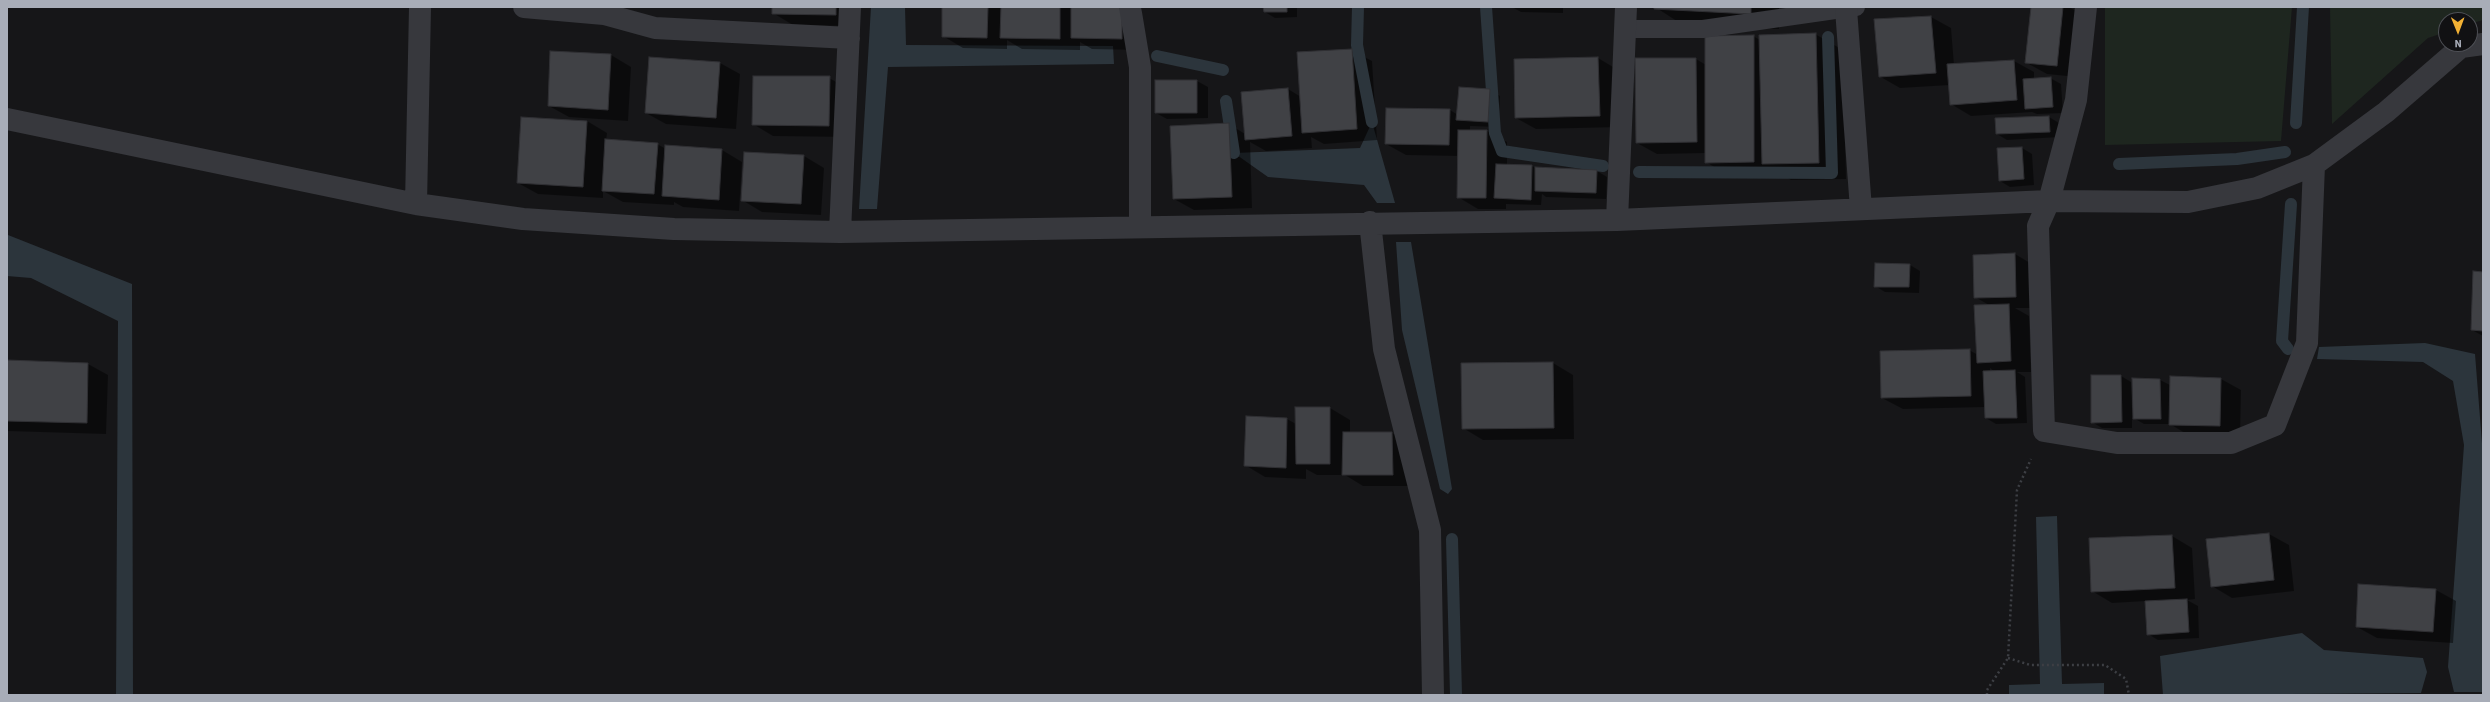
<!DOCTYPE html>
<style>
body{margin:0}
#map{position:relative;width:2490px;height:702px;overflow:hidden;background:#161618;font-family:"Source Sans 3",sans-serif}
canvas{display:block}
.frame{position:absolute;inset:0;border:8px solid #a8adb8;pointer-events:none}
.north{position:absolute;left:2438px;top:12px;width:40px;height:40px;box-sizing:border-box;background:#111113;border:1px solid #4d4f55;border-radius:50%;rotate:179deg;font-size:11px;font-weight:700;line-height:16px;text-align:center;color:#a8adb8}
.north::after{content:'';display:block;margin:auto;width:14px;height:18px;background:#f2b134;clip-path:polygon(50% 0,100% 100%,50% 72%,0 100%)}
</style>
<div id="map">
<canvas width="2490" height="702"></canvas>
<div class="frame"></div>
<div class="north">N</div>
</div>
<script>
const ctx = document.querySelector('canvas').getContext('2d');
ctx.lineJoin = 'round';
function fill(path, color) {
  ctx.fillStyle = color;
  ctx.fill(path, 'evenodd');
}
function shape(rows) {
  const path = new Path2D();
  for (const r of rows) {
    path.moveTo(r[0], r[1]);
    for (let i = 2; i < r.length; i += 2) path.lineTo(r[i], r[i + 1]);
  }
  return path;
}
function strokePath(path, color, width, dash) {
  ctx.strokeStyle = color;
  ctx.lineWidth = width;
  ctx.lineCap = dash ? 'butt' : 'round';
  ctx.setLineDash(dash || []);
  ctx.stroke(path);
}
fill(shape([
 [2105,7,2292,7,2281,141,2105,145],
 [2330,7,2483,7,2483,20,2470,24,2470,20,2446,20,2446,32,2428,38,2332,124]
]), '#1e261f');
fill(shape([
 [871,7,905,7,906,45,1113,46,1114,64,888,67,877,209,859,209],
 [1372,122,1395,203,1377,203,1364,185,1268,177,1234,153,1360,148],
 [7,231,8,235,132,284,133,695,116,695,118,321,31,278,7,276],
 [1396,242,1411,242,1452,489,1448,494,1440,489,1402,330],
 [2425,343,2475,354,2483,456,2483,692,2454,692,2448,667,2464,445,2453,381,2423,362,2317,359,2319,347],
 [2057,516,2062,684,2104,683,2104,695,2009,695,2009,685,2040,684,2036,517],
 [2302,633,2324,650,2423,658,2427,672,2421,693,2163,695,2160,656]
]), '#2c353c');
fill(shape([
 [773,7,856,7,855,26,793,25,773,13],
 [943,7,1142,7,1142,50,1092,49,1080,42,1080,50,1022,49,1007,40,1007,49,963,48,943,36],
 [1264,7,1297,7,1297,17,1275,18,1265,12],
 [1512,7,1563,7,1563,13,1521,12],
 [1655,7,1779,7,1779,29,1683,25],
 [2032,7,2069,7,2083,15,2077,77,2047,74,2027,63],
 [1931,17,1951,28,1954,65,2014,61,2034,72,2034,79,2050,78,2061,84,2063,113,2037,114,2032,112,1971,116,1951,104,1950,85,1900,88,1879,76,1875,20],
 [1815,34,1843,50,1846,179,1791,180,1774,170,1774,173,1726,174,1706,162,1706,153,1657,154,1637,143,1696,59,1706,65,1753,36,1760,40],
 [1351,50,1372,61,1377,140,1324,144,1311,137,1312,148,1266,151,1250,142,1252,208,1194,210,1174,199,1171,127,1229,124,1245,134,1288,89,1301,97],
 [551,52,611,55,631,67,628,121,569,117,549,106],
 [1598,58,1618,70,1620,127,1536,129,1516,118],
 [720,63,740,74,736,129,666,124,646,113],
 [829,78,849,89,849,137,773,136,753,124],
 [1156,81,1197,81,1208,87,1208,118,1167,119,1156,113],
 [1460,88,1490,90,1500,96,1498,127,1470,126,1470,131,1487,131,1507,142,1507,165,1597,171,1607,177,1606,199,1546,197,1542,194,1541,205,1506,204,1506,209,1478,209,1458,197,1459,156,1406,155,1386,144,1450,110,1458,115],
 [2049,117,2059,123,2060,137,2007,140,1997,134],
 [587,121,607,133,606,141,657,144,666,149,666,146,722,150,742,162,739,211,683,207,674,202,674,205,623,202,603,191,603,198,538,194,518,183],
 [2022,148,2032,154,2034,185,2010,187,2000,181],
 [804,156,824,168,821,215,762,212,742,200],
 [2015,254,2035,266,2036,308,2015,308,2029,316,2031,372,2017,372,2025,377,2027,423,1996,424,1986,418,1985,407,1903,409,1882,398,1969,350,1978,355,1989,305,1975,297,1974,256],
 [1990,368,1995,372,1990,372],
 [1910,265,1920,271,1919,293,1885,292,1875,286],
 [2483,273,2483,336,2472,330],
 [7,361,88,364,108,375,106,434,7,431],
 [1553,363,1573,375,1574,439,1483,440,1463,428,1462,364],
 [2121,376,2131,382,2132,408,2133,408,2133,379,2160,380,2170,385,2221,379,2241,390,2240,437,2190,436,2170,424,2144,424,2132,417,2132,428,2102,428,2092,422],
 [1330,408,1350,420,1350,433,1392,433,1412,445,1412,486,1363,486,1345,475,1317,475,1306,469,1306,479,1265,477,1245,465,1247,417,1287,419,1296,424],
 [2269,534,2289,545,2294,591,2232,598,2212,586,2207,540],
 [2172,536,2192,548,2195,599,2187,600,2198,606,2199,638,2158,640,2148,634,2146,601,2112,603,2092,591,2090,539],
 [2436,590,2456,601,2453,643,2377,638,2357,627]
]), '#0007');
strokePath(shape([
 [1358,7,1357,45,1372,122],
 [1486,7,1495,133,1502,151,1603,166],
 [1157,56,1223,70],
 [1226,101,1234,153],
 [2296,123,2303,7],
 [2119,164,2237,159,2285,152],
 [1639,172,1832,173,1828,37],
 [2288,349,2282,341,2291,204],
 [1452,539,1456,695]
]), '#2c353c', 12);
const building = shape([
 [772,7,836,7,836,15,772,14,772,7],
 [942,7,988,7,987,38,942,37,942,7],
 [1001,7,1060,7,1060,39,1000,38,1001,7],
 [1071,7,1122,7,1122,39,1071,38,1071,7],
 [1263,7,1287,7,1287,12,1264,12,1263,7],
 [1654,7,1751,7,1751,14,1654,9,1654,7],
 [2031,7,2063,7,2057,66,2025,63,2031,7],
 [1931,16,1936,73,1879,77,1874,19,1931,16],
 [1816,33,1819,163,1762,164,1759,35,1816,33],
 [1754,35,1754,162,1705,163,1705,36,1754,35],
 [1352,49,1357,129,1302,133,1297,52,1352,49],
 [550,51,611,54,608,110,548,106,550,51],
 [649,57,720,62,716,118,645,113,649,57],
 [1598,57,1600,116,1515,118,1514,59,1598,57],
 [1635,58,1696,58,1697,142,1636,143,1635,58],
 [2014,60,2017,100,1950,105,1947,64,2014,60],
 [753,76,830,76,829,126,752,125,753,76],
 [2051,77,2053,107,2025,109,2023,79,2051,77],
 [1155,80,1197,80,1197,113,1155,113,1155,80],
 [1459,87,1490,89,1488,122,1456,120,1459,87],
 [1288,88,1292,136,1245,140,1241,92,1288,88],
 [1386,108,1450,109,1449,145,1385,144,1386,108],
 [2049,116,2050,132,1996,134,1995,118,2049,116],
 [521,117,587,121,583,187,517,183,521,117],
 [1229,123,1232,197,1173,199,1170,126,1229,123],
 [1458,130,1487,130,1486,198,1457,198,1458,130],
 [605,139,658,143,654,194,602,191,605,139],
 [665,145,722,149,719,200,662,196,665,145],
 [2022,147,2024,179,1999,181,1997,148,2022,147],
 [744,152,804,155,801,204,741,201,744,152],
 [1496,164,1532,165,1531,200,1494,198,1496,164],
 [1535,167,1597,170,1596,193,1535,191,1535,167],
 [2015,253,2016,297,1974,298,1973,255,2015,253],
 [1875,263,1910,264,1909,287,1874,287,1875,263],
 [2473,271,2483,272,2483,331,2471,330,2473,271],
 [2009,304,2011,361,1977,363,1974,305,2009,304],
 [1970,349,1971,396,1881,398,1880,351,1970,349],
 [7,360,88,363,87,423,7,421,7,360],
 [1553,362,1554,428,1462,429,1461,363,1553,362],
 [2015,370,2017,418,1985,418,1983,371,2015,370],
 [2091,375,2121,375,2122,422,2091,423,2091,375],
 [2170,376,2221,378,2220,426,2169,425,2170,376],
 [2132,378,2160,379,2161,419,2133,419,2132,378],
 [1295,407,1330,407,1330,464,1296,464,1295,407],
 [1246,416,1287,418,1286,468,1244,466,1246,416],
 [1343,432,1392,432,1393,475,1342,475,1343,432],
 [2269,533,2274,580,2211,587,2206,539,2269,533],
 [2172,535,2175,588,2091,592,2089,538,2172,535],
 [2358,584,2436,589,2433,632,2356,627,2358,584],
 [2187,599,2189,632,2147,635,2145,601,2187,599]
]);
fill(building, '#404145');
strokePath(building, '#303034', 1);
strokePath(shape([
 [2008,658,2030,665,2105,665,2126,679,2129,695],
 [1987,695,1987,690,2008,658,2017,490,2031,459]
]), '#3d3f44', 2.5, [2, 3]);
strokePath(shape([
 [1624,29,1703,29,1856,7]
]), '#37383d', 18);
strokePath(shape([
 [524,7,604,14,655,28,849,38],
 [1130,7,1140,67,1140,226],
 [2086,7,2076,100,2049,201,2038,226,2044,431,2117,443,2231,443,2275,425,2307,343,2314,165],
 [1846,9,1861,209],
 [7,119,416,204,523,219,674,229,840,232,1617,220,2049,201,2188,202,2257,188,2314,165,2386,112,2461,47,2483,44],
 [416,204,420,7],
 [1617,220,1626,7],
 [1370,222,1384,349,1430,530,1433,695],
 [840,232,850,7]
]), '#37383d', 22);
</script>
